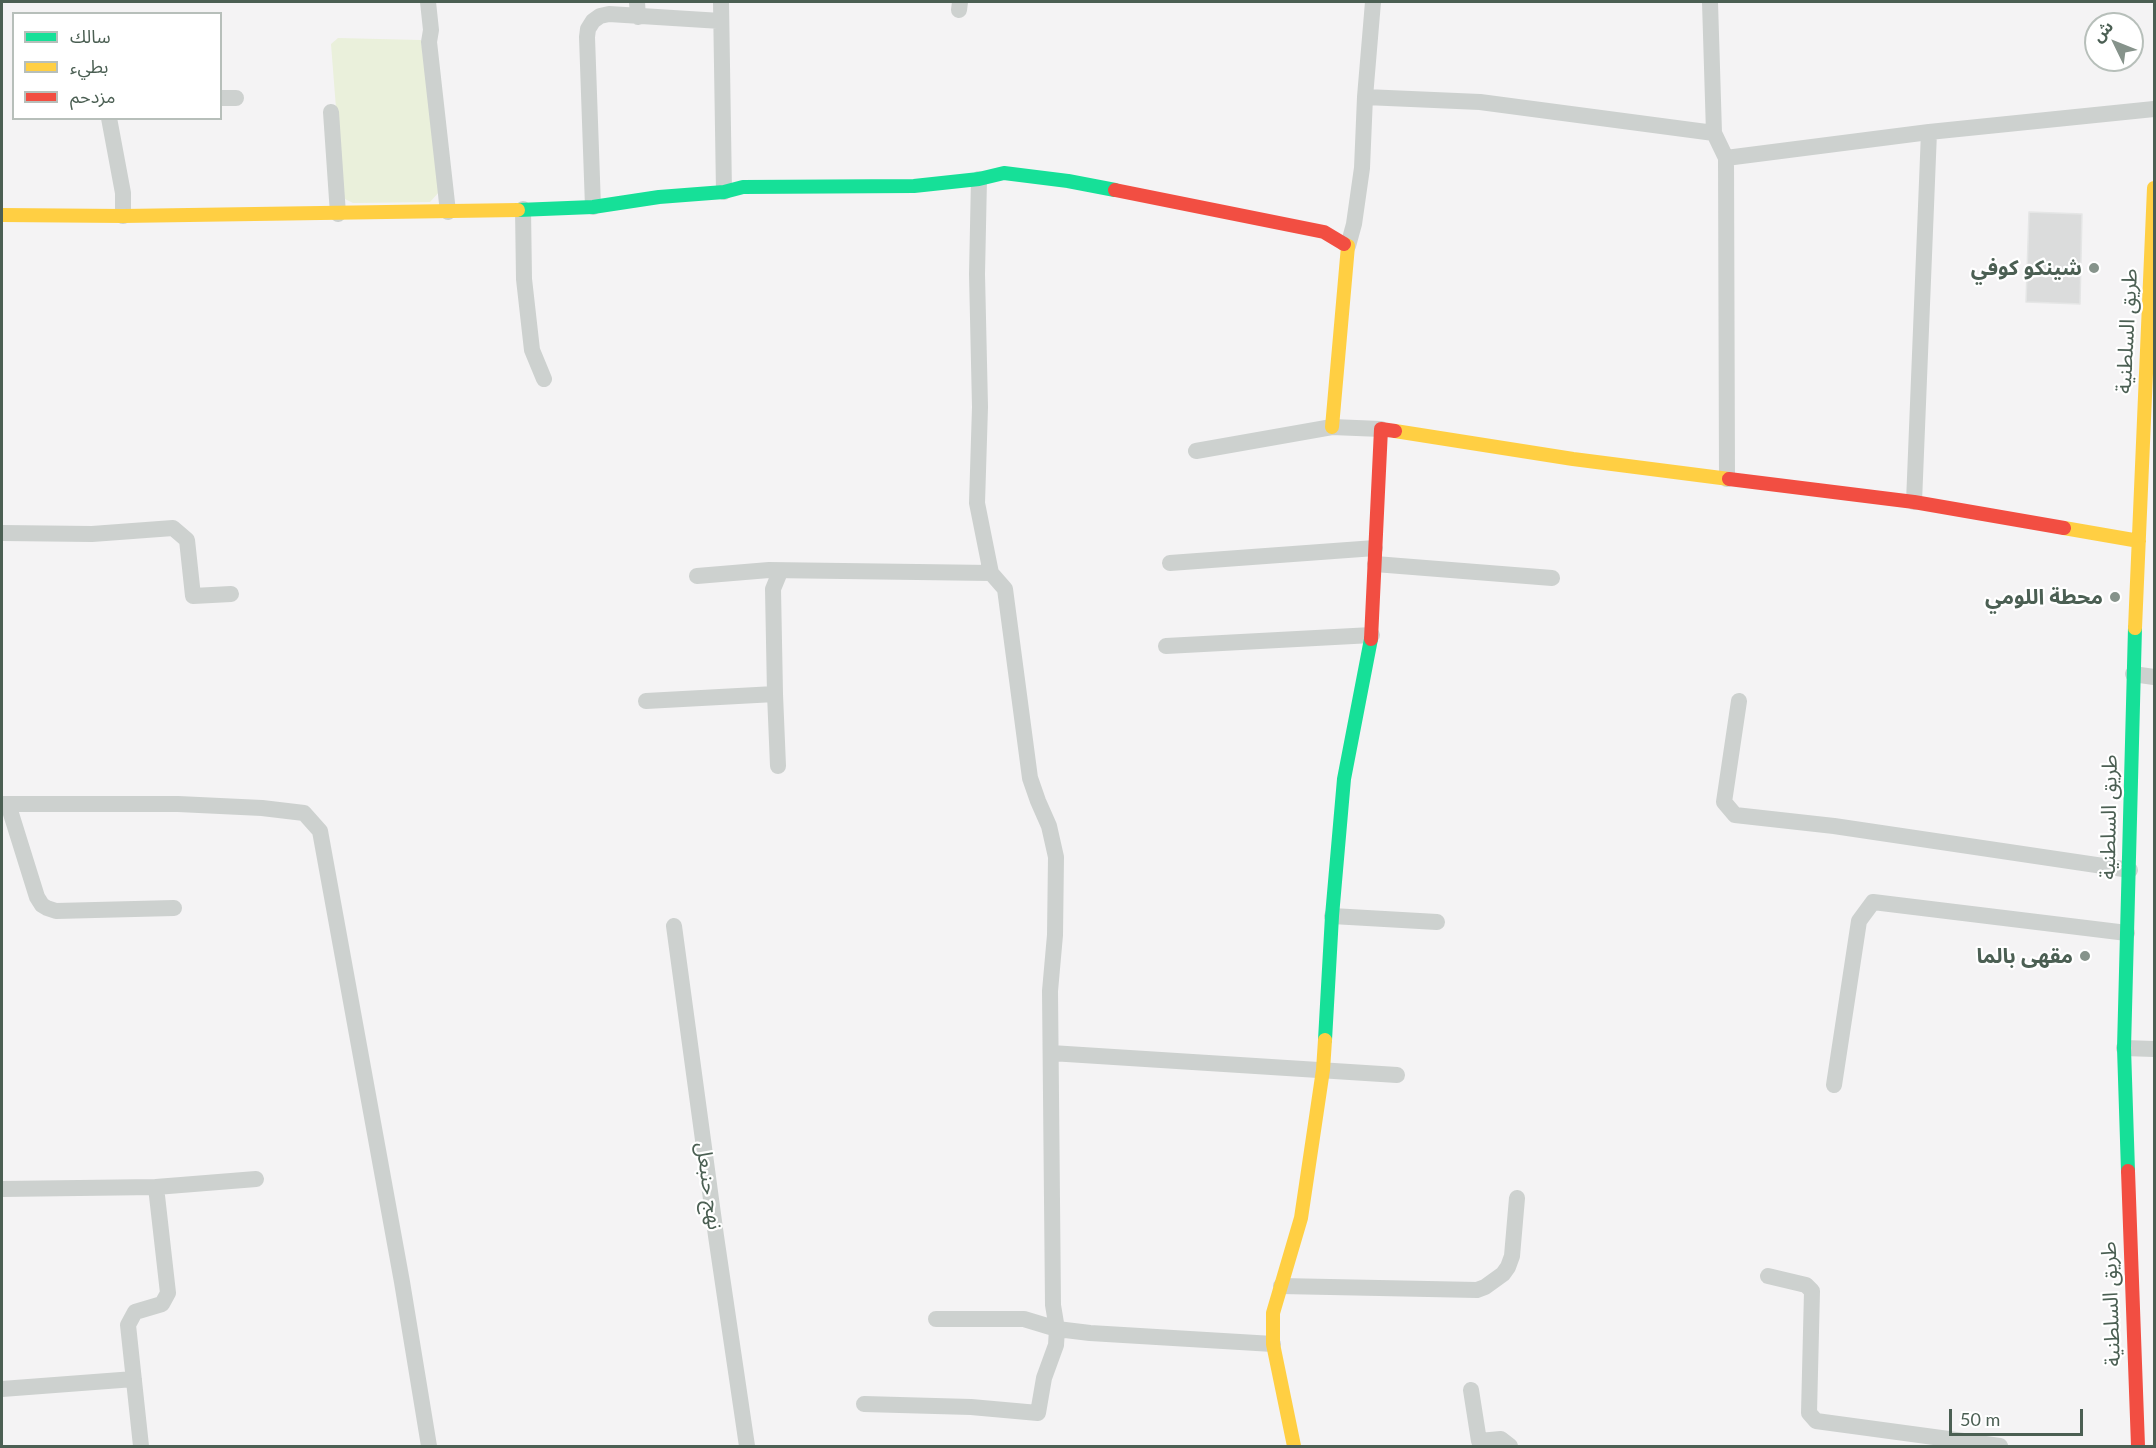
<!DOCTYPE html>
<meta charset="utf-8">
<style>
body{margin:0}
#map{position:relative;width:2156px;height:1448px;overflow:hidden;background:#f4f3f4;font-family:Lato,"Noto Sans Arabic",sans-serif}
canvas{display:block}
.frame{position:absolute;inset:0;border:3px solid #4b5f53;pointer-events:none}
.legend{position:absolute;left:12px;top:12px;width:210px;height:108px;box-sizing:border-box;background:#fff;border:2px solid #b7bfba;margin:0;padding:8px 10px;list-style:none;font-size:18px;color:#4b5f53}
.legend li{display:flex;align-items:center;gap:12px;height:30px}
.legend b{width:30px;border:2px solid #b7bfba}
.north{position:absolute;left:2084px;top:12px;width:60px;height:60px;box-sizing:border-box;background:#fff;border:2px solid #b7bfba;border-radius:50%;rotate:313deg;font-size:16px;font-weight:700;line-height:24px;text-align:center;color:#4b5f53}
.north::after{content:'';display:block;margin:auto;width:21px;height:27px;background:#86938b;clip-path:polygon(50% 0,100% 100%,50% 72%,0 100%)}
.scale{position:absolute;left:1949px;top:1409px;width:134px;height:27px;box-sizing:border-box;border:3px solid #4b5f53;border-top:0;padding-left:8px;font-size:18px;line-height:21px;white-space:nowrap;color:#4b5f53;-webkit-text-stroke:4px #fff;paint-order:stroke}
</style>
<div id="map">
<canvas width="2156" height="1448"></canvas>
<div class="frame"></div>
<ul class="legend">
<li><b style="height:8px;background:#16e098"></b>سالك</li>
<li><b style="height:8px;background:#ffcf43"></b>بطيء</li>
<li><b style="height:8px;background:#f24e42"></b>مزدحم</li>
</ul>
<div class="north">ش</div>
<div class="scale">50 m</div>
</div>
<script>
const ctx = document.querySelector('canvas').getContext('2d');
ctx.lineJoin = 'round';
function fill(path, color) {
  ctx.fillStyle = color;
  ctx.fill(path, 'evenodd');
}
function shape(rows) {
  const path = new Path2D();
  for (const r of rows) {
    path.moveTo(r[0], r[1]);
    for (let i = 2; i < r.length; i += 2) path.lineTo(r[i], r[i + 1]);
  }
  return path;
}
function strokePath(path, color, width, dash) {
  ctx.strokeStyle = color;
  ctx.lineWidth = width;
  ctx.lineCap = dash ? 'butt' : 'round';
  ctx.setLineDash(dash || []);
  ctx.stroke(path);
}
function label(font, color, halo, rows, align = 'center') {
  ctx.font = font + ' Lato,"Noto Sans Arabic",sans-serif';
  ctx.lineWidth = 4.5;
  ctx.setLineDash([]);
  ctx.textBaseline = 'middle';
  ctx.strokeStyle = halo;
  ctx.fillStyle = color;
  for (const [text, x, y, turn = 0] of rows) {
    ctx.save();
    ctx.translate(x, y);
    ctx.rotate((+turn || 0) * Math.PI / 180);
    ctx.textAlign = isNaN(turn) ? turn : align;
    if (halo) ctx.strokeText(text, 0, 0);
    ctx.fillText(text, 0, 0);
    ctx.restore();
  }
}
fill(shape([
 [338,38,421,40,440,191,430,202,353,203,343,198,331,44]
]), '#eaf0db');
const building = shape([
 [2029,212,2082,214,2080,304,2026,302,2029,212]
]);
fill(building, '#dbdcdc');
strokePath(building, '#e5e6e6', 1.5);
strokePath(shape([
 [428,2,431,30,429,42,448,212],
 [637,2,638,17],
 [721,2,724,192],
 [1710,2,1714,133,1726,158],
 [959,10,960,2],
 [1365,97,1373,2],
 [220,98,236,98],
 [331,112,338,214],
 [109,118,123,193,123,216],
 [593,207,587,37,588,29,593,21,600,16,609,14,721,21],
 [523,209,524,279,532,350,544,379],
 [1348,246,1354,224,1362,168,1365,97,1480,102,1714,133],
 [1196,451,1332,427,1381,429],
 [1727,479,1726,158,1929,132,2154,109],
 [1914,502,1929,132],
 [2,533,92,534,173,528,187,540,193,596,231,594],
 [1170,563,1375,548],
 [1375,564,1552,578],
 [697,576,769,570,991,573],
 [1166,646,1372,635],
 [2133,674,2154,677],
 [775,694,778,766],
 [646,701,775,694,773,589,780,572],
 [1739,701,1724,802,1735,815,1834,826,2130,870],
 [2,804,178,804,262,808,304,813,320,831,402,1282,429,1446],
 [8,804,37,897,42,905,47,908,56,911,174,908],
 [1332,916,1437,922],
 [674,926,716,1236,747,1446],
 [2124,1048,2154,1049],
 [1051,1053,1397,1075],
 [1834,1085,1859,921,1873,902,2127,933],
 [2,1189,156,1187,256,1179],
 [1768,1276,1806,1285,1812,1291,1809,1413,1816,1421,2000,1446],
 [1281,1286,1477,1290,1485,1287,1503,1274,1508,1267,1512,1256,1517,1198],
 [936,1319,1024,1319,1057,1329,1090,1333,1273,1344],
 [2,1389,134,1379],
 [1471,1390,1479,1441,1501,1439,1510,1446],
 [864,1404,971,1407,1038,1413,1044,1378,1056,1345,1057,1329,1053,1305,1050,991,1055,935,1056,857,1049,826,1038,801,1030,778,1005,589,991,573,977,503,980,407,977,274,979,179],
 [141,1446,128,1325,135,1312,162,1304,168,1293,156,1187]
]), '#cdd1cf', 16);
strokePath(shape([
 [518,210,593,207,659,197,724,192,743,187,914,186,979,179,1004,173,1068,181,1115,190],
 [1325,1040,1332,916,1344,779,1371,639],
 [2128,1171,2124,1048,2135,628]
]), '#16e098', 14);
strokePath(shape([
 [2,215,123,216,518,210],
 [1332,427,1348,246,1344,244],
 [1395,431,1573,459,1729,479],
 [2064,528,2139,541],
 [2135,628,2154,188],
 [1294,1446,1273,1344,1273,1313,1301,1218,1323,1070,1325,1040]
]), '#ffcf43', 14);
strokePath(shape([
 [1115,190,1324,232,1344,244],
 [1729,479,1914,502,2064,528],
 [1371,639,1381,429,1395,431],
 [2128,1171,2138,1446]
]), '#f24e42', 14);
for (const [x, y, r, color] of [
 [2094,268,6,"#86938b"],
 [2115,597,6,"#86938b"],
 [2085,956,6,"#86938b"]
]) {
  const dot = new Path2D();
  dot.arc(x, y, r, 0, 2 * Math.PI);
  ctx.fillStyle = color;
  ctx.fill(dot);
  strokePath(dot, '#fff', 2);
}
label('bold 21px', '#4b5f53', '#fff', [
 ["شينكو كوفي",2082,268],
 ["محطة اللومي",2103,597],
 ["مقهى بالما",2073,956]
], 'right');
label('21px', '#4b5f53', '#fff', [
 ["طريق السلطنية",2127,331,-87],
 ["طريق السلطنية",2109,817,-89],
 ["نهج حنبعل",709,1186,82],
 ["طريق السلطنية",2111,1304,-92]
]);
</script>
